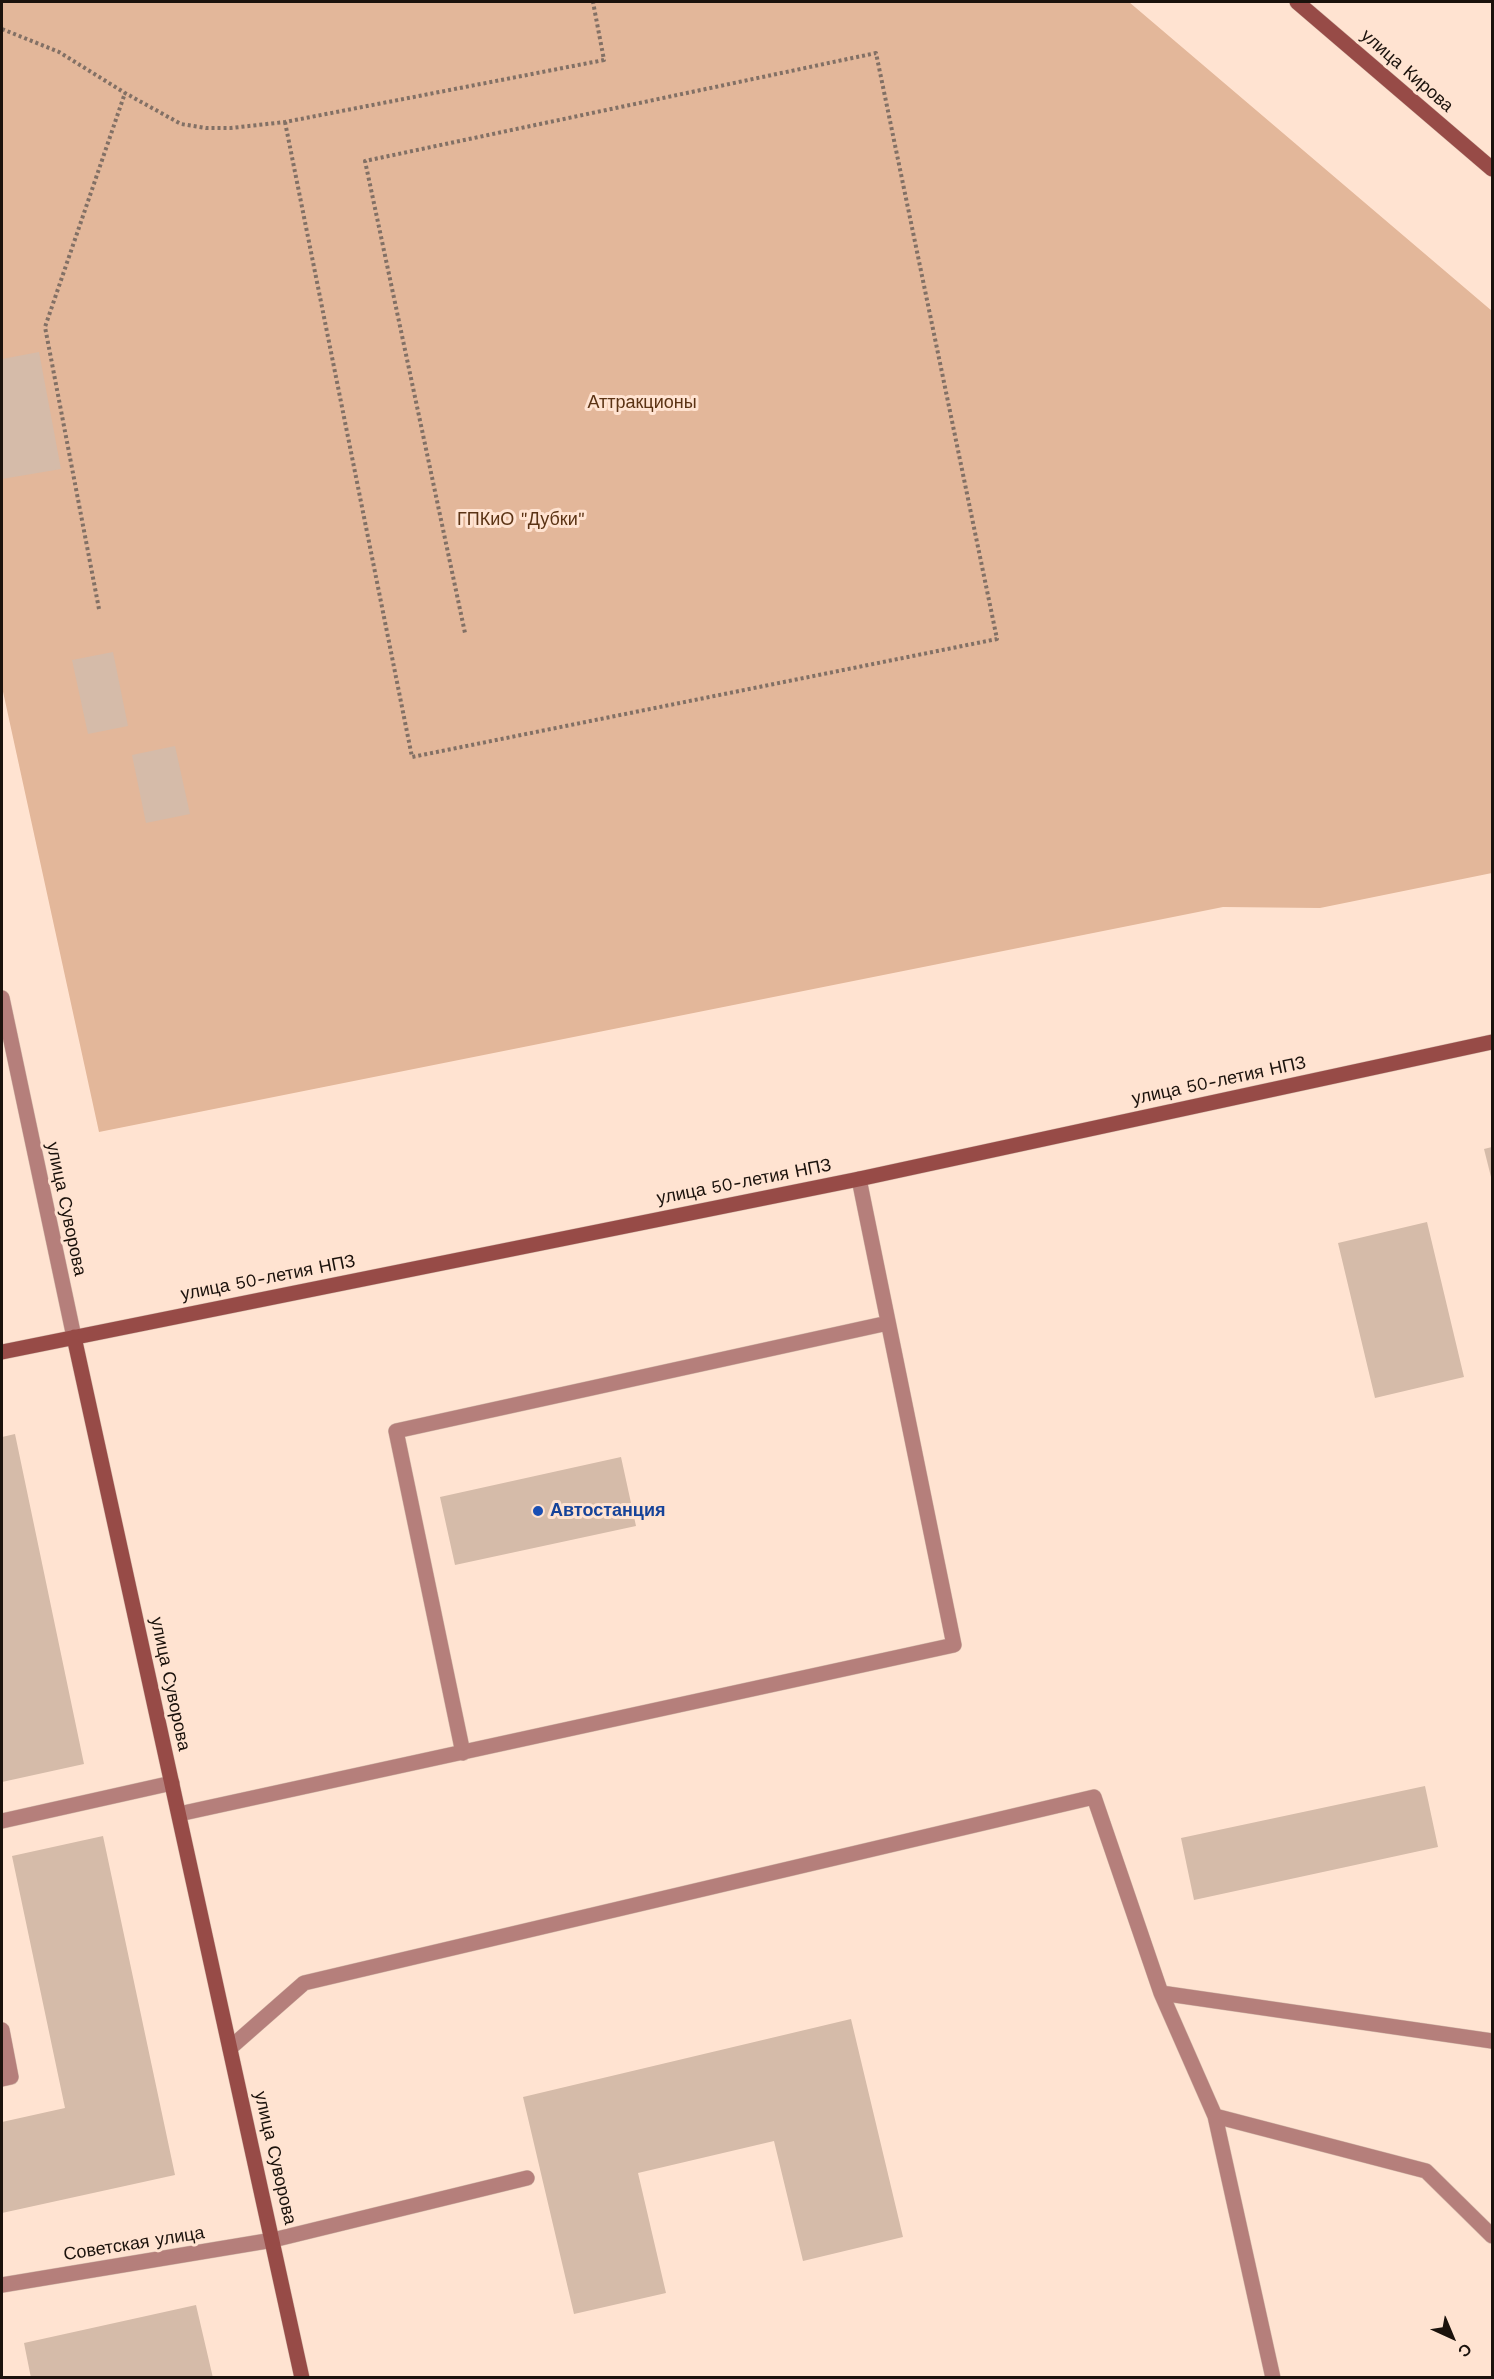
<!DOCTYPE html>
<meta charset="utf-8">
<style>
body{margin:0}
#map{position:relative;width:1494px;height:2379px;overflow:hidden;background:#ffe3d1;font-family:"Work Sans",sans-serif}
canvas{display:block}
.frame{position:absolute;inset:0;border:3px solid #1b120c;pointer-events:none}
.north{position:absolute;left:1422px;top:2307px;width:60px;height:60px;-webkit-text-stroke:4px #ffe3d1;paint-order:stroke;rotate:136deg;font-size:16px;font-weight:700;line-height:24px;text-align:center;color:#1b120c}
.north::after{content:'';display:block;margin:auto;width:21px;height:27px;background:#1b120c;clip-path:polygon(50% 0,100% 100%,50% 72%,0 100%)}
</style>
<div id="map">
<canvas width="1494" height="2379"></canvas>
<div class="frame"></div>
<div class="north">С</div>
</div>
<script>
const ctx = document.querySelector('canvas').getContext('2d');
ctx.lineJoin = 'round';
function fill(path, color) {
  ctx.fillStyle = color;
  ctx.fill(path, 'evenodd');
}
function shape(rows) {
  const path = new Path2D();
  for (const r of rows) {
    path.moveTo(r[0], r[1]);
    for (let i = 2; i < r.length; i += 2) path.lineTo(r[i], r[i + 1]);
  }
  return path;
}
function strokePath(path, color, width, dash) {
  ctx.strokeStyle = color;
  ctx.lineWidth = width;
  ctx.lineCap = dash ? 'butt' : 'round';
  ctx.setLineDash(dash || []);
  ctx.stroke(path);
}
function label(font, color, halo, rows, align = 'center') {
  ctx.font = font + ' "Work Sans",sans-serif';
  ctx.lineWidth = 6;
  ctx.setLineDash([]);
  ctx.textBaseline = 'middle';
  ctx.strokeStyle = halo;
  ctx.fillStyle = color;
  for (const [text, x, y, turn = 0] of rows) {
    ctx.save();
    ctx.translate(x, y);
    ctx.rotate((+turn || 0) * Math.PI / 180);
    ctx.textAlign = isNaN(turn) ? turn : align;
    if (halo) ctx.strokeText(text, 0, 0);
    ctx.fillText(text, 0, 0);
    ctx.restore();
  }
}
fill(shape([
 [2,2,1129,2,1492,311,1492,873,1320,908,1223,907,99,1132,2,687]
]), '#e3b79a');
fill(shape([
 [39,352,61,469,2,479,2,359],
 [113,652,128,726,88,734,72,660],
 [175,746,190,814,146,823,132,755],
 [1492,1147,1492,1181,1484,1149],
 [1427,1222,1464,1377,1375,1398,1338,1243],
 [15,1434,84,1764,2,1782,2,1437],
 [621,1457,636,1526,455,1565,440,1497],
 [1425,1786,1438,1847,1194,1900,1181,1838],
 [103,1836,175,2175,2,2213,2,2122,65,2108,12,1856],
 [851,2019,903,2237,803,2261,774,2141,638,2173,666,2293,574,2314,523,2097],
 [196,2305,213,2378,31,2378,24,2343]
]), '#d5bba9');
const service = shape([
 [463,1753,396,1431,888,1323],
 [179,1814,954,1645,859,1179],
 [2,1821,172,1783],
 [1161,1993,1492,2041],
 [2,2030,11,2077,2,2079],
 [230,2048,304,1983,1094,1797,1161,1993,1215,2116,1273,2378],
 [1215,2116,1426,2171,1492,2236],
 [273,2240,527,2178]
]);
const minor = shape([
 [2,998,74,1337],
 [2,2285,273,2240]
]);
const secondary = shape([
 [1297,2,1492,169],
 [74,1337,302,2378],
 [2,1352,859,1179,1492,1042]
]);
strokePath(service, '#d6bdae', 16);
strokePath(minor, '#d6bdae', 16);
strokePath(secondary, '#d6bdae', 16);
strokePath(shape([
 [2,29,59,52,125,93,181,124,206,128,231,128,285,122,604,60,593,2],
 [285,122,412,757,997,639,876,53,365,161,465,633],
 [99,609,45,327,125,93]
]), '#827065', 4, [3, 3]);
strokePath(service, '#b57f7b', 15);
strokePath(minor, '#b57f7b', 15);
strokePath(secondary, '#974b47', 15);
for (const [x, y, r, color] of [
 [538,1511,6,"#1a4fb4"]
]) {
  const dot = new Path2D();
  dot.arc(x, y, r, 0, 2 * Math.PI);
  ctx.fillStyle = color;
  ctx.fill(dot);
  strokePath(dot, '#ffe3d1', 2);
}
label('18px', '#1b120c', '#ffe3d1', [
 ["улица Кирова",1407,71,41],
 ["улица 50-летия НПЗ",1219,1081,-12],
 ["улица 50-летия НПЗ",744,1182,-11],
 ["улица Суворова",66,1209,78],
 ["улица 50-летия НПЗ",268,1278,-11],
 ["улица Суворова",170,1684,78],
 ["улица Суворова",275,2158,77],
 ["Советская улица",134,2244,-9]
]);
label('18px', '#5b3314', '#ffe3d1', [
 ["Аттракционы",642,403],
 ["ГПКиО \"Дубки\"",521,520]
]);
label('bold 18px', '#164399', '#ffe3d1', [
 ["Автостанция",550,1511]
], 'left');
</script>
